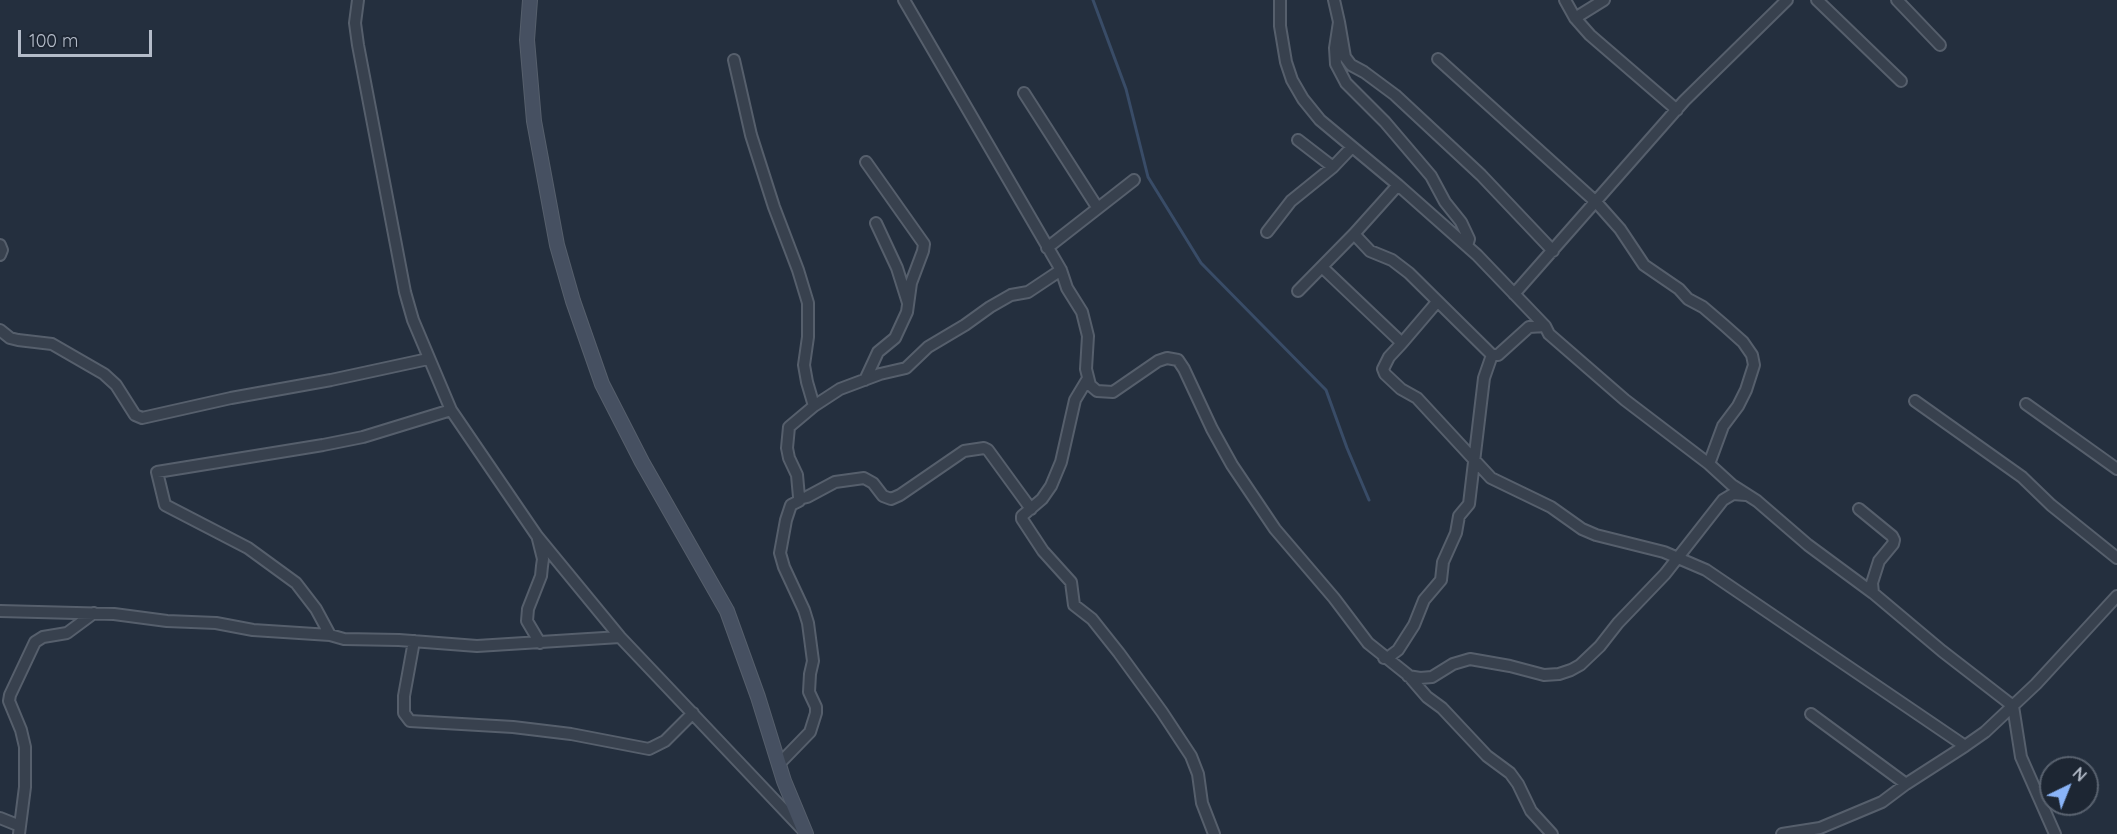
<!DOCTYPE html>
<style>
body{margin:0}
#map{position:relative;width:2117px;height:834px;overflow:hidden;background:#242f3e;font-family:Quicksand,sans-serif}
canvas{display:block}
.north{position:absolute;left:2039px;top:756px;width:60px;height:60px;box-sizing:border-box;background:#1d2633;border:2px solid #59626f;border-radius:50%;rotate:43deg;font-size:16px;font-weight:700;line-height:24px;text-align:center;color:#b4bcc9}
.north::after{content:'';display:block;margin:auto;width:21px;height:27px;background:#8ab4f8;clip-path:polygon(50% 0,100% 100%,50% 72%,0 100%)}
.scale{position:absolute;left:18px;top:30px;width:134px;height:27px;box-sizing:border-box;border:3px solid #b4bcc9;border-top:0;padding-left:8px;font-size:18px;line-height:21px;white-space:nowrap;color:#b4bcc9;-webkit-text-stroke:4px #1d2633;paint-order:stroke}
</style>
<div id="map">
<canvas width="2117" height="834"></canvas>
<div class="north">N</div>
<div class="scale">100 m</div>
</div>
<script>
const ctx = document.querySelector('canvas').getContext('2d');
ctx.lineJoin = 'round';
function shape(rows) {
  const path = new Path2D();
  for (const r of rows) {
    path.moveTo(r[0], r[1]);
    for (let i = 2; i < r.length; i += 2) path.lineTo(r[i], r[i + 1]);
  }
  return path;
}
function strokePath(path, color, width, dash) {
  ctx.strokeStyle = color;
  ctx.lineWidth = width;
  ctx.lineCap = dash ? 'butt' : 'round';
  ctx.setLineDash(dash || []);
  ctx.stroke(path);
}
strokePath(shape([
 [1093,0,1126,89,1148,177,1201,263,1326,390,1347,448,1369,500]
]), '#394c67', 3);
const street = shape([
 [358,0,355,23,358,45,405,292,413,320,451,410,537,536,620,637,803,830],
 [904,0,1061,270,1067,288,1082,312,1088,336,1086,369,1090,385,1097,391,1113,392,1158,361,1167,358,1178,360,1184,369,1212,429,1232,465,1275,529,1334,598,1368,643,1408,675,1427,697,1442,708,1487,756,1510,773,1518,784,1531,811,1552,834],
 [1280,0,1280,26,1286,62,1292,80,1303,99,1320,120,1398,185,1477,255,1545,326,1549,334,1625,400,1709,464,1732,485,1757,501,1808,545,1873,593,1942,651,2013,706,2021,757,2055,834],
 [1334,0,1339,22,1335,48,1336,64,1346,83,1385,122,1431,176,1445,202,1461,222,1469,239,1467,246],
 [1565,0,1575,18,1590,35,1677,110],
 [1817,0,1901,81],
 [1897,0,1940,45],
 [1575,18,1604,0],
 [1339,22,1345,57,1351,65,1364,72,1395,95,1481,175,1553,251],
 [1438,59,1596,202,1620,229,1644,265,1679,289,1688,299,1703,307,1724,325,1743,342,1752,355,1754,365,1746,390,1738,406,1723,426,1709,464],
 [734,60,751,135,774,207,798,270,808,303,808,337,804,365,807,382,814,406],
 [1024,93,1097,207],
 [1298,140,1333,167],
 [876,223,897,268,908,303],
 [1267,232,1291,201,1333,167,1352,147],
 [1354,234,1370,251,1392,260,1409,273,1492,355,1498,355,1529,327,1545,326],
 [0,245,2,250,0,255],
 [1047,248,1134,180],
 [1322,267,1402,343,1389,357,1383,369,1385,374,1401,389,1417,398,1491,478,1551,507,1582,529,1596,535,1664,552,1706,570,1965,746],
 [1298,291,1354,234,1398,185],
 [1514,294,1684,101,1787,0],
 [0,330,10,338,18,340,52,344,104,374,116,385,135,415,142,418,231,398,331,380,428,359],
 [1402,343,1437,302],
 [865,380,878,352,895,338,907,312,911,283,923,251,924,244,866,162],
 [1087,380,1075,400,1061,462,1051,486,1042,499,1022,516,1022,519,1043,551,1071,582,1074,605,1092,619,1119,653,1162,712,1191,756,1198,774,1202,803,1214,834],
 [1915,401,2022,477,2051,505,2117,558],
 [2026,404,2117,469],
 [799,499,807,497,835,482,864,478,873,483,883,496,891,499,900,495,964,451,984,448,988,450,1031,509],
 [1859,509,1892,536,1894,540,1893,544,1879,561,1872,583,1873,593],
 [538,539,543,559,542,566,541,576,528,609,527,621,540,643],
 [0,611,114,614,167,621,216,623,253,630,330,635,344,639,399,640,477,646,620,637],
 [330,635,316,609,296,583,248,548,165,505,157,472,323,445,363,437,451,410],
 [414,641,404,696,404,713,410,721,513,727,571,734,649,749,665,741,693,713],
 [1384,658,1390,656,1398,650,1414,625,1424,600,1441,580,1443,562,1456,533,1459,516,1469,504,1484,378,1492,355],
 [1408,676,1420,678,1432,677,1453,664,1470,659,1510,666,1544,675,1559,674,1571,670,1580,665,1600,646,1618,623,1665,574,1723,500,1733,494,1746,495],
 [1811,714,1906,784],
 [779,764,810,732,816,713,816,707,809,692,810,674,813,661,808,623,804,610,784,567,780,553,786,520,791,505,799,501,799,497,797,475,789,458,787,448,789,427,814,406,840,389,880,374,906,368,928,347,965,325,990,307,1011,295,1028,292,1061,270],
 [0,818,20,826],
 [19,834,25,787,25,747,21,730,9,701,10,695,35,642,43,637,67,633,94,613],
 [1782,834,1820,828,1882,802,1906,784,1965,746,1985,732,2036,684,2117,596]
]);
const secondary = shape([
 [530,0,527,40,534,121,557,245,573,301,602,384,642,462,727,611,758,697,784,781,806,834]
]);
strokePath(street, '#565f6c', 14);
strokePath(secondary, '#565f6c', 16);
strokePath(street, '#38414e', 10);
strokePath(secondary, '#465061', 14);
</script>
